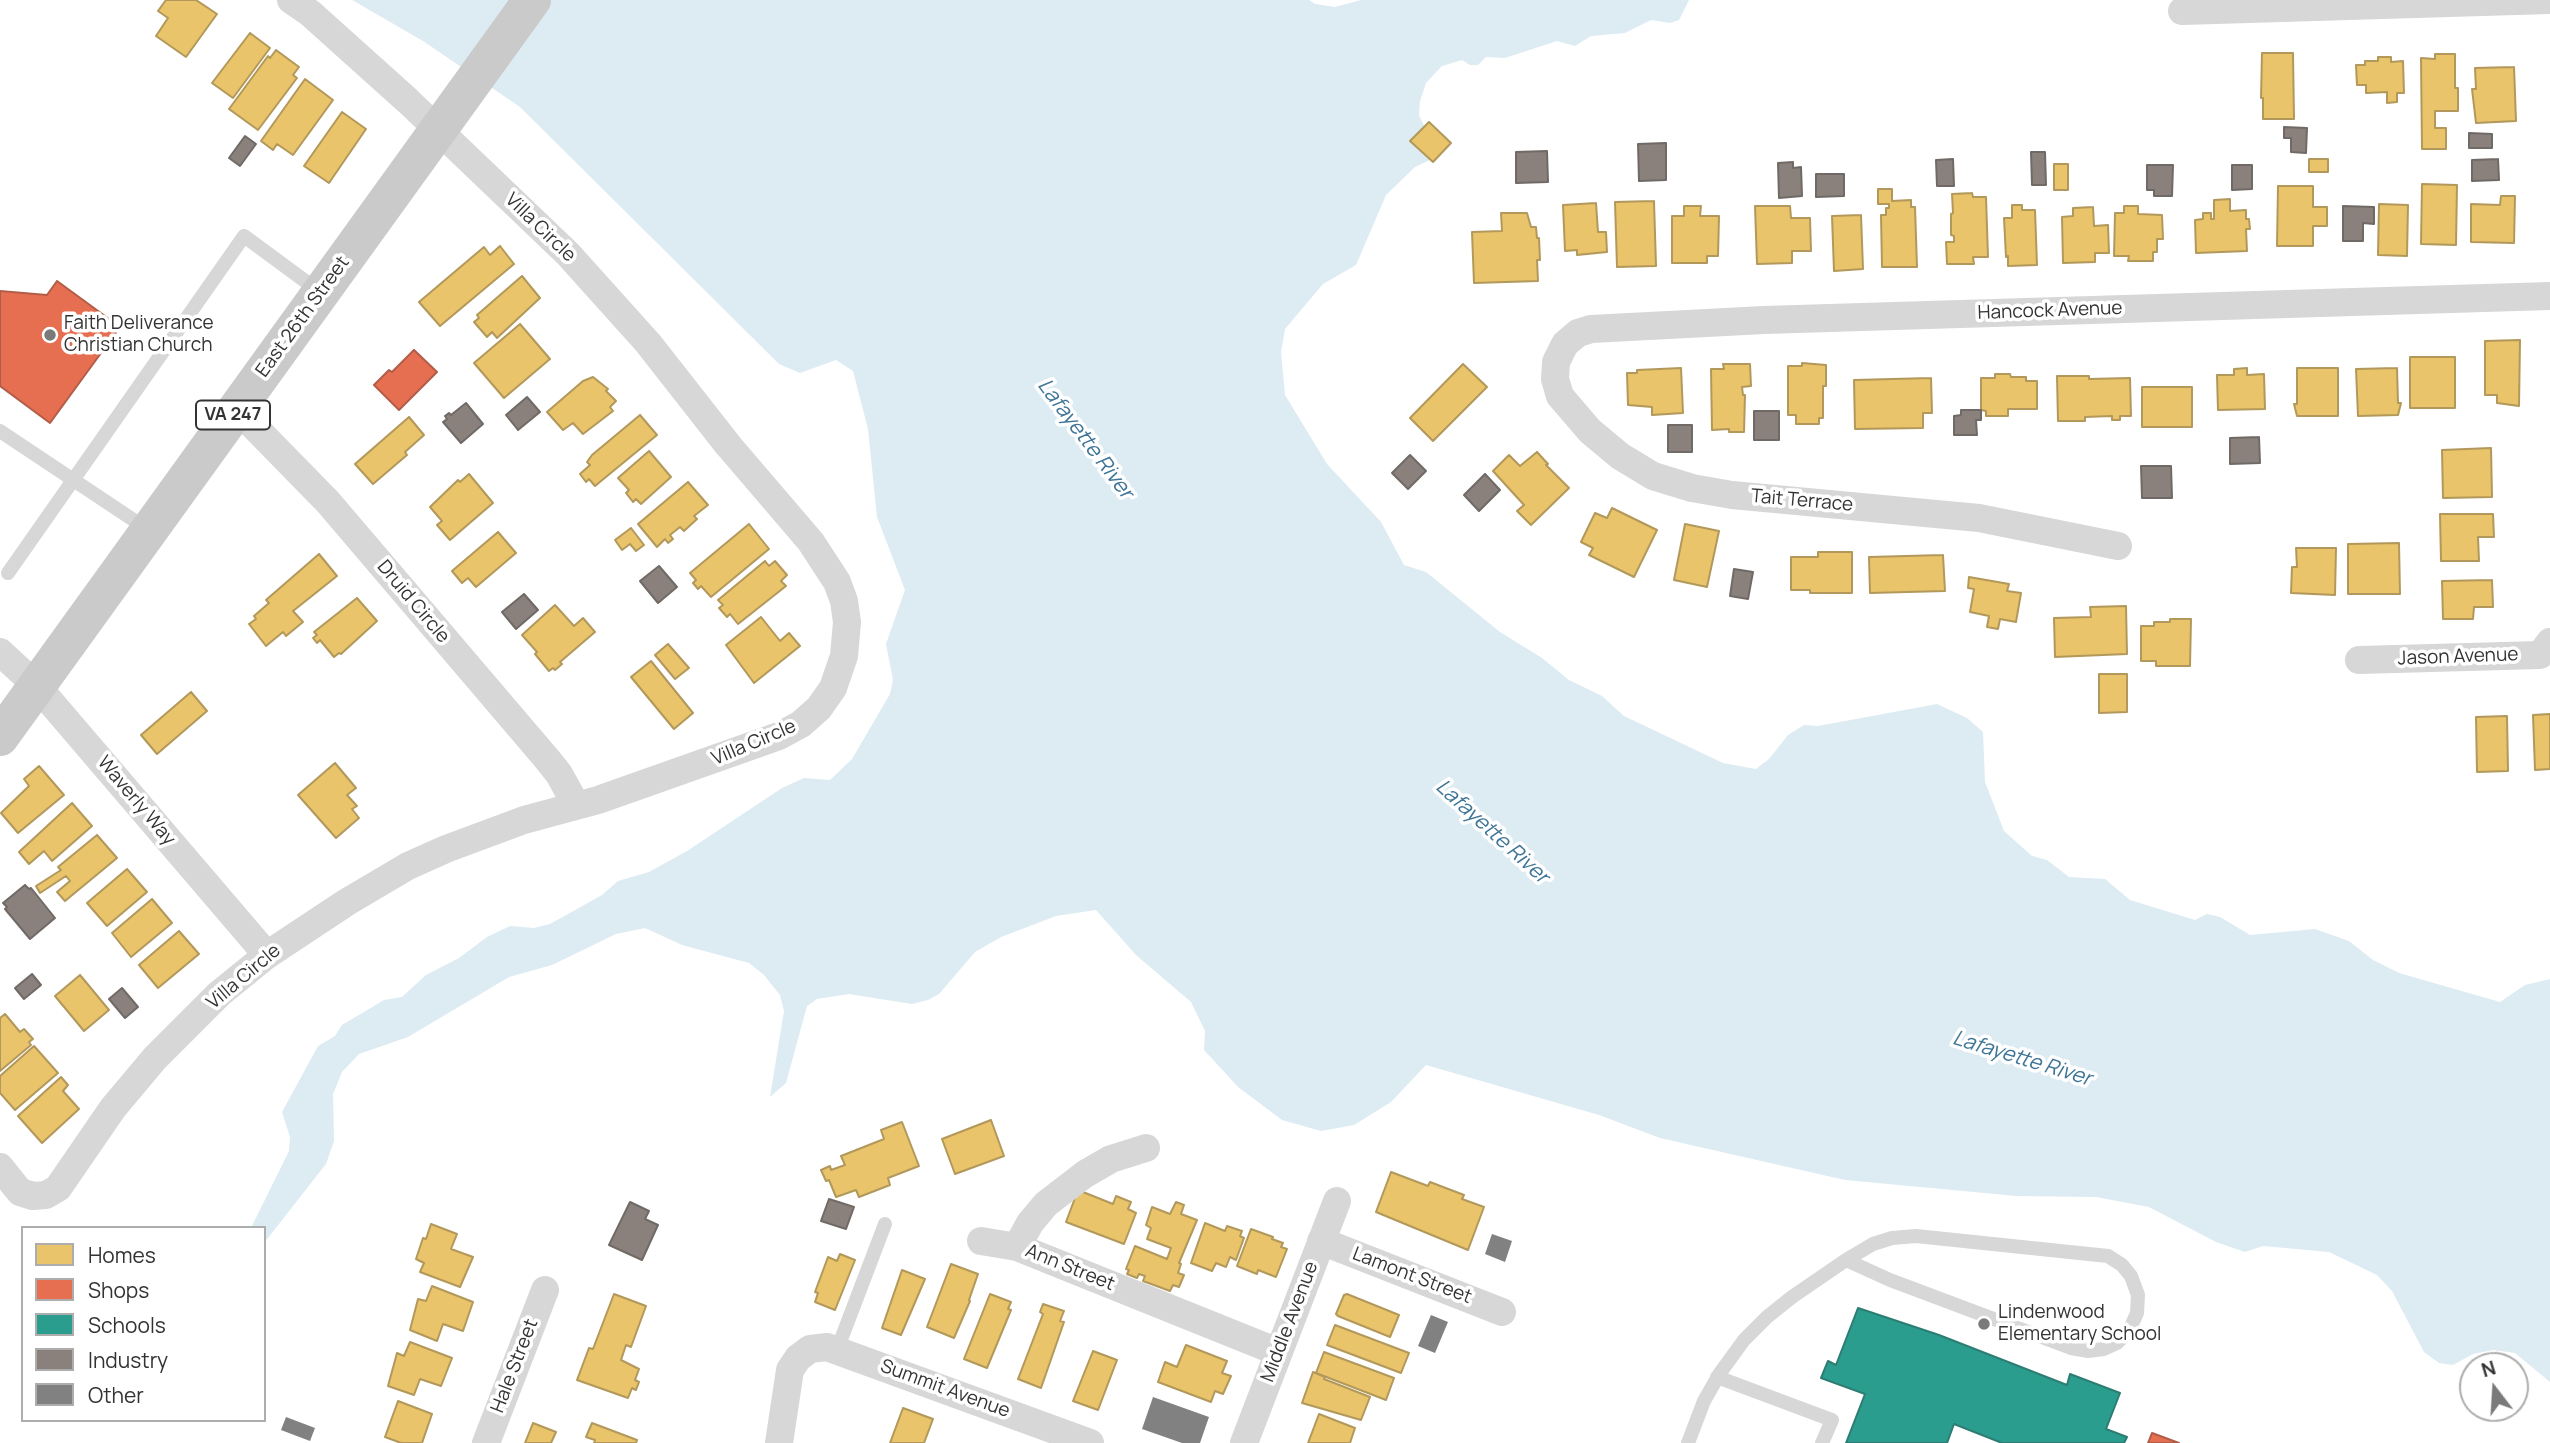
<!DOCTYPE html>
<style>
body{margin:0}
#map{position:relative;width:2550px;height:1443px;overflow:hidden;background:#fff;font-family:Manrope,sans-serif}
canvas{display:block}
.legend{position:absolute;left:21px;top:1226px;width:245px;height:196px;box-sizing:border-box;background:#fff;border:2px solid #adadad;margin:0;padding:9px 12px;list-style:none;font-size:21px;color:#333}
.legend li{display:flex;align-items:center;gap:14px;height:35px}
.legend b{width:35px;border:2px solid #adadad}
.north{position:absolute;left:2459px;top:1352px;width:70px;height:70px;box-sizing:border-box;background:#fff;border:2px solid #adadad;border-radius:50%;rotate:343deg;font-size:19px;font-weight:700;line-height:28px;text-align:center;color:#333}
.north::after{content:'';display:block;margin:auto;width:24px;height:32px;background:#7a7a7a;clip-path:polygon(50% 0,100% 100%,50% 72%,0 100%)}
</style>
<div id="map">
<canvas width="2550" height="1443"></canvas>
<ul class="legend">
<li><b style="height:19px;background:#e9c46a"></b>Homes</li>
<li><b style="height:19px;background:#e76f51"></b>Shops</li>
<li><b style="height:19px;background:#2a9d8f"></b>Schools</li>
<li><b style="height:19px;background:#8a817c"></b>Industry</li>
<li><b style="height:19px;background:#818181"></b>Other</li>
</ul>
<div class="north">N</div>
</div>
<script>
const ctx = document.querySelector('canvas').getContext('2d');
ctx.lineJoin = 'round';
function fill(path, color) {
  ctx.fillStyle = color;
  ctx.fill(path, 'evenodd');
}
function shape(rows) {
  const path = new Path2D();
  for (const r of rows) {
    path.moveTo(r[0], r[1]);
    for (let i = 2; i < r.length; i += 2) path.lineTo(r[i], r[i + 1]);
  }
  return path;
}
function strokePath(path, color, width, dash) {
  ctx.strokeStyle = color;
  ctx.lineWidth = width;
  ctx.lineCap = dash ? 'butt' : 'round';
  ctx.setLineDash(dash || []);
  ctx.stroke(path);
}
function label(font, color, halo, rows, align = 'center') {
  ctx.font = font + ' Manrope,sans-serif';
  ctx.lineWidth = 7;
  ctx.setLineDash([]);
  ctx.textBaseline = 'middle';
  ctx.strokeStyle = halo;
  ctx.fillStyle = color;
  for (const [text, x, y, turn = 0] of rows) {
    ctx.save();
    ctx.translate(x, y);
    ctx.rotate((+turn || 0) * Math.PI / 180);
    ctx.textAlign = isNaN(turn) ? turn : align;
    if (halo) ctx.strokeText(text, 0, 0);
    ctx.fillText(text, 0, 0);
    ctx.restore();
  }
}
fill(shape([
 [352,0,1309,0,1315,4,1335,7,1361,0,1689,0,1679,20,1670,23,1651,20,1625,33,1591,36,1575,46,1557,41,1505,58,1486,57,1478,65,1470,65,1462,60,1442,66,1426,83,1420,101,1419,115,1428,134,1430,160,1415,167,1386,195,1356,265,1323,284,1285,329,1281,352,1285,395,1327,464,1381,522,1404,565,1426,572,1500,632,1542,658,1569,680,1602,696,1624,716,1723,763,1756,769,1769,759,1788,735,1804,725,1818,726,1937,704,1967,718,1983,732,1985,782,2004,831,2032,856,2047,860,2069,877,2105,879,2130,900,2195,920,2207,914,2220,917,2250,935,2315,929,2349,941,2373,960,2399,973,2500,1002,2525,985,2550,979,2550,1382,2515,1353,2493,1350,2473,1354,2453,1365,2439,1363,2424,1352,2392,1291,2377,1275,2329,1252,2263,1246,2245,1252,2216,1242,2149,1207,2096,1197,2017,1196,1845,1180,1660,1138,1599,1115,1426,1065,1391,1102,1354,1125,1321,1131,1282,1120,1238,1087,1204,1050,1205,1031,1191,1002,1136,955,1096,910,1056,916,1001,937,975,952,939,994,928,1000,912,1004,849,994,817,999,807,1006,786,1083,770,1097,784,1011,780,995,764,975,749,963,682,945,645,928,616,934,552,965,509,977,408,1037,359,1054,342,1072,333,1094,334,1141,326,1164,264,1243,264,1228,251,1228,289,1151,290,1137,282,1112,318,1046,335,1036,342,1025,384,1000,402,997,426,975,459,958,487,937,510,926,534,928,550,924,602,895,618,881,649,872,687,851,782,788,804,778,830,780,852,759,890,694,893,680,886,644,905,590,877,517,868,429,853,371,836,360,800,373,779,364,520,107,423,41]
]), '#ddebf3');
const homes = shape([
 [166,0,196,0,217,14,186,57,156,36,168,18,158,11,166,0],
 [250,33,270,48,233,98,212,83,250,33],
 [276,50,299,67,293,75,297,78,258,130,229,109,268,56,270,58,276,50],
 [2262,53,2293,53,2294,119,2263,119,2263,98,2261,98,2262,53],
 [2435,54,2455,54,2455,88,2458,88,2458,111,2435,111,2435,128,2446,128,2446,149,2422,149,2421,58,2435,59,2435,54],
 [2378,57,2391,57,2391,62,2403,61,2404,93,2397,93,2397,102,2387,103,2387,92,2366,93,2366,85,2357,85,2356,65,2365,65,2365,61,2378,61,2378,57],
 [2514,67,2516,121,2476,123,2472,89,2476,89,2475,68,2514,67],
 [305,79,333,100,293,155,277,144,273,150,261,141,305,79],
 [342,112,366,129,329,183,304,166,342,112],
 [1429,122,1451,143,1433,162,1410,141,1429,122],
 [2309,159,2328,159,2328,172,2309,172,2309,159],
 [2054,164,2068,164,2068,190,2054,190,2054,164],
 [2422,184,2457,185,2456,245,2421,244,2422,184],
 [2278,186,2313,186,2313,207,2327,207,2327,226,2313,226,2313,246,2277,246,2278,186],
 [1878,189,1892,189,1892,201,1911,200,1911,207,1915,207,1917,267,1882,267,1881,215,1886,215,1886,208,1889,208,1889,204,1878,204,1878,189],
 [1972,193,1973,197,1986,197,1988,257,1973,257,1974,264,1947,264,1946,242,1954,242,1954,236,1951,235,1951,214,1953,213,1952,194,1972,193],
 [2501,196,2515,196,2514,243,2471,242,2471,204,2500,205,2501,196],
 [2230,199,2230,211,2246,210,2246,219,2249,219,2250,229,2246,229,2247,251,2196,253,2195,220,2203,219,2203,213,2211,213,2211,219,2214,219,2214,200,2230,199],
 [1654,201,1656,266,1617,267,1615,202,1654,201],
 [1596,203,1598,232,1606,232,1607,252,1577,255,1577,250,1565,251,1563,205,1596,203],
 [2379,204,2408,205,2407,256,2378,255,2379,204],
 [2012,205,2022,205,2022,210,2035,210,2037,265,2008,266,2008,256,2006,257,2004,218,2012,218,2012,205],
 [1684,206,1701,206,1700,216,1719,216,1718,256,1707,256,1707,263,1672,263,1672,216,1684,216,1684,206],
 [1755,206,1790,206,1791,218,1810,218,1811,251,1792,251,1792,263,1757,264,1755,206],
 [2124,206,2138,206,2138,214,2162,215,2163,239,2157,239,2157,252,2153,252,2153,261,2128,261,2129,256,2114,256,2115,213,2124,213,2124,206],
 [2093,207,2094,226,2108,225,2109,253,2095,253,2095,262,2063,263,2062,217,2073,216,2073,208,2093,207],
 [1501,213,1527,213,1531,227,1536,227,1537,238,1539,238,1540,260,1537,260,1538,281,1474,283,1472,232,1502,231,1501,213],
 [1861,215,1863,269,1834,271,1832,216,1861,215],
 [500,246,514,264,440,326,419,302,484,247,490,255,500,246],
 [522,276,540,298,497,338,492,332,487,337,474,322,479,318,477,315,522,276],
 [520,324,550,359,504,398,474,363,520,324],
 [2520,340,2519,406,2497,403,2497,395,2485,395,2485,341,2520,340],
 [2410,357,2455,357,2455,408,2410,408,2410,357],
 [1802,363,1826,365,1826,386,1823,386,1823,418,1819,418,1819,424,1796,424,1796,415,1788,415,1788,366,1802,366,1802,363],
 [1463,364,1487,387,1433,441,1410,418,1463,364],
 [1723,364,1750,364,1751,386,1742,387,1743,395,1745,395,1744,432,1729,432,1729,429,1712,430,1711,369,1724,369,1723,364],
 [1681,368,1683,413,1652,415,1652,407,1628,405,1627,373,1637,373,1637,370,1681,368],
 [2247,368,2247,375,2264,374,2265,409,2218,410,2217,375,2234,375,2234,369,2247,368],
 [2297,368,2338,368,2338,416,2297,416,2294,404,2297,404,2297,368],
 [2397,368,2398,403,2401,403,2398,415,2358,416,2356,369,2397,368],
 [1995,374,2010,374,2011,377,2026,377,2026,381,2037,381,2037,409,2008,409,2008,416,1986,416,1986,411,1981,410,1981,378,1995,378,1995,374],
 [2057,376,2089,376,2089,379,2130,378,2131,416,2120,416,2120,420,2112,420,2112,416,2085,417,2085,421,2058,421,2057,376],
 [593,377,608,389,606,391,616,401,610,407,613,411,583,434,573,423,563,430,547,412,583,381,593,377],
 [1931,378,1932,413,1923,413,1923,428,1855,429,1854,380,1931,378],
 [2142,387,2192,387,2192,427,2142,427,2142,387],
 [640,415,657,435,595,486,589,479,586,482,580,474,590,465,587,462,592,455,640,415],
 [409,417,424,435,405,452,407,455,373,484,355,464,409,417],
 [2491,448,2492,497,2443,498,2442,450,2491,448],
 [649,451,671,477,641,504,636,499,633,502,626,493,629,490,618,478,649,451],
 [1537,452,1548,464,1546,465,1569,488,1531,525,1517,511,1524,505,1493,471,1509,455,1520,466,1537,452],
 [469,474,493,503,450,540,437,525,442,521,430,507,458,480,460,482,469,474],
 [688,482,708,505,694,516,697,519,684,531,680,527,670,535,673,539,668,543,665,539,657,547,638,524,688,482],
 [1612,508,1657,530,1634,577,1589,555,1593,548,1581,542,1595,513,1607,518,1612,508],
 [2440,514,2493,514,2494,537,2478,537,2479,561,2441,561,2440,514],
 [749,524,769,549,711,597,701,586,698,589,693,583,696,580,690,573,749,524],
 [1685,524,1719,531,1707,587,1674,580,1685,524],
 [631,528,644,545,636,551,630,544,622,550,615,540,631,528],
 [498,532,516,553,476,587,468,578,462,583,452,571,498,532],
 [2399,543,2400,594,2348,594,2348,544,2399,543],
 [2296,548,2336,548,2335,595,2291,593,2292,567,2297,567,2296,548],
 [1818,552,1852,552,1852,593,1810,593,1810,590,1791,590,1791,557,1818,557,1818,552],
 [319,554,337,576,293,611,303,622,286,636,283,632,266,646,249,624,256,619,254,616,269,603,266,600,319,554],
 [1943,555,1945,591,1870,593,1869,557,1943,555],
 [765,561,769,566,775,561,787,575,781,581,786,586,738,624,730,614,727,617,719,608,723,605,718,600,765,561],
 [1969,577,2009,584,2007,591,2021,593,2016,622,2000,619,1998,629,1987,627,1989,616,1970,612,1974,589,1968,588,1969,577],
 [2492,580,2493,607,2474,607,2473,619,2443,619,2442,581,2492,580],
 [357,598,377,621,341,654,339,653,334,657,320,640,317,643,313,638,317,635,314,632,357,598],
 [555,605,574,626,583,618,595,632,560,662,562,664,555,670,553,668,549,671,535,654,537,652,522,635,555,605],
 [2126,606,2127,654,2055,657,2054,618,2091,617,2090,607,2126,606],
 [761,617,780,641,789,633,800,646,754,683,726,645,761,617],
 [2170,619,2191,619,2190,666,2156,666,2156,661,2141,661,2141,626,2154,626,2154,622,2170,622,2170,619],
 [668,644,689,668,675,679,655,655,668,644],
 [651,661,693,713,674,729,631,677,651,661],
 [2099,674,2127,674,2127,712,2099,713,2099,674],
 [191,692,207,711,157,754,141,735,191,692],
 [2550,714,2550,769,2535,770,2533,715,2550,714],
 [2507,716,2508,771,2477,772,2476,717,2507,716],
 [335,763,356,788,347,795,357,806,352,809,359,818,336,838,298,795,335,763],
 [39,766,64,795,18,833,1,813,29,786,24,779,39,766],
 [72,803,92,826,52,861,44,851,29,864,19,852,72,803],
 [97,835,117,858,65,901,57,892,70,881,66,876,40,893,36,886,61,870,58,867,97,835],
 [127,869,147,892,107,926,87,903,127,869],
 [152,899,172,923,131,957,112,933,152,899],
 [179,931,199,954,158,988,139,965,179,931],
 [80,975,109,1010,84,1031,55,996,80,975],
 [5,1014,20,1032,24,1029,33,1039,29,1042,31,1045,0,1071,0,1018,5,1014],
 [34,1046,58,1073,15,1110,0,1093,0,1076,34,1046],
 [61,1077,68,1085,63,1091,79,1109,42,1143,18,1116,61,1077],
 [991,1120,1004,1156,955,1174,942,1139,991,1120],
 [902,1122,919,1166,888,1178,890,1185,859,1197,856,1190,836,1197,829,1180,826,1181,821,1170,830,1166,831,1170,845,1165,841,1156,884,1139,881,1130,902,1122],
 [1391,1172,1428,1186,1430,1182,1464,1195,1462,1199,1484,1207,1468,1250,1376,1212,1391,1172],
 [1078,1190,1113,1204,1116,1196,1131,1202,1128,1209,1136,1213,1124,1244,1066,1222,1078,1190],
 [1176,1202,1184,1205,1181,1214,1197,1220,1179,1263,1181,1264,1178,1273,1184,1275,1179,1287,1173,1285,1170,1291,1143,1281,1145,1276,1139,1274,1137,1278,1127,1274,1129,1270,1126,1269,1135,1246,1167,1259,1171,1248,1147,1239,1151,1228,1146,1225,1152,1207,1170,1214,1176,1202],
 [1205,1223,1225,1231,1227,1226,1242,1231,1240,1236,1244,1238,1236,1260,1230,1257,1226,1267,1216,1263,1212,1271,1191,1263,1205,1223],
 [431,1224,457,1234,451,1249,473,1257,460,1287,420,1272,424,1263,416,1259,423,1238,426,1239,431,1224],
 [1251,1229,1273,1237,1272,1239,1283,1243,1281,1247,1287,1249,1276,1277,1258,1270,1257,1274,1237,1266,1251,1229],
 [840,1254,855,1260,835,1310,815,1302,818,1293,815,1292,828,1257,837,1261,840,1254],
 [951,1264,978,1274,969,1300,970,1301,954,1338,927,1327,951,1264],
 [902,1270,925,1279,901,1335,882,1328,902,1270],
 [432,1286,473,1302,463,1331,443,1324,437,1341,410,1330,418,1299,426,1301,432,1286],
 [614,1294,646,1306,631,1347,626,1345,621,1360,639,1369,635,1380,639,1382,636,1390,632,1388,628,1398,577,1380,589,1348,593,1349,614,1294],
 [990,1294,1011,1302,1008,1309,1011,1310,987,1368,964,1359,990,1294],
 [1347,1294,1399,1315,1390,1337,1338,1316,1336,1314,1344,1295,1347,1294],
 [1043,1304,1064,1311,1060,1321,1064,1322,1041,1388,1018,1379,1043,1314,1040,1312,1043,1304],
 [1335,1325,1409,1353,1401,1373,1327,1345,1335,1325],
 [410,1342,452,1358,441,1386,420,1379,414,1395,388,1386,397,1353,404,1356,410,1342],
 [1186,1345,1227,1361,1222,1373,1231,1376,1223,1394,1215,1391,1211,1402,1158,1382,1165,1362,1177,1367,1186,1345],
 [1093,1351,1117,1360,1098,1410,1073,1401,1093,1351],
 [1324,1352,1394,1378,1386,1400,1316,1373,1324,1352],
 [1313,1372,1325,1377,1324,1379,1370,1397,1361,1420,1302,1403,1313,1372],
 [398,1401,432,1414,422,1443,401,1443,385,1437,398,1401],
 [903,1408,933,1419,924,1443,890,1443,903,1408],
 [1319,1414,1355,1428,1350,1443,1308,1443,1319,1414],
 [533,1423,556,1432,551,1443,525,1443,533,1423],
 [592,1423,637,1440,636,1443,594,1443,595,1440,586,1437,592,1423]
]);
fill(homes, '#e9c46a');
strokePath(homes, '#b2985a', 2);
const shops = shape([
 [57,281,120,327,50,423,0,386,0,291,47,295,57,281],
 [414,350,437,372,399,410,374,385,389,370,392,372,414,350],
 [2152,1433,2179,1443,2148,1443,2152,1433]
]);
fill(shops, '#e76f51');
strokePath(shops, '#b15d48', 2);
const schools = shape([
 [1858,1308,1939,1335,2067,1385,2070,1374,2120,1393,2106,1429,2127,1437,2124,1443,2002,1443,1954,1424,1947,1443,1846,1443,1865,1394,1821,1378,1828,1361,1836,1365,1858,1308]
]);
fill(schools, '#2a9d8f');
strokePath(schools, '#2d7d73', 2);
const industry = shape([
 [2284,127,2307,128,2306,153,2291,152,2291,138,2284,138,2284,127],
 [2469,133,2492,134,2492,148,2469,148,2469,133],
 [245,136,256,144,240,166,229,158,245,136],
 [1666,143,1666,180,1639,181,1638,144,1666,143],
 [1547,151,1548,182,1516,183,1516,152,1547,151],
 [2031,152,2045,152,2046,185,2032,185,2031,152],
 [1953,159,1954,186,1937,186,1936,160,1953,159],
 [2498,159,2499,180,2472,181,2472,160,2498,159],
 [1793,162,1793,168,1801,167,1802,196,1779,198,1778,163,1793,162],
 [2147,165,2173,165,2172,196,2154,196,2154,190,2147,190,2147,165],
 [2232,165,2252,165,2252,189,2232,190,2232,165],
 [1816,174,1844,174,1844,196,1816,197,1816,174],
 [2343,206,2374,207,2374,224,2363,223,2363,241,2343,241,2343,206],
 [527,397,540,412,518,430,506,415,527,397],
 [466,403,483,424,461,443,443,422,447,419,445,416,449,413,451,415,466,403],
 [1961,410,1981,410,1981,420,1976,420,1977,435,1954,435,1954,416,1961,415,1961,410],
 [1754,411,1779,411,1779,440,1754,440,1754,411],
 [1668,425,1692,425,1692,452,1668,452,1668,425],
 [2259,437,2260,463,2230,464,2230,438,2259,437],
 [1410,455,1426,471,1408,489,1392,473,1410,455],
 [2141,466,2171,466,2172,498,2142,498,2141,466],
 [1485,474,1500,490,1479,511,1464,495,1485,474],
 [659,566,677,587,658,603,640,581,659,566],
 [1734,569,1753,572,1748,599,1730,596,1734,569],
 [524,594,538,610,516,629,502,612,524,594],
 [25,885,29,889,31,888,55,918,30,939,5,909,7,907,3,903,25,885],
 [32,974,41,985,24,999,15,988,32,974],
 [122,988,138,1007,125,1018,109,999,122,988],
 [829,1199,854,1207,846,1229,821,1221,829,1199],
 [630,1202,649,1211,645,1219,658,1225,642,1260,609,1245,630,1202]
]);
fill(industry, '#8a817c');
strokePath(industry, '#706a66', 2);
fill(shape([
 [1492,1234,1512,1241,1505,1262,1485,1254],
 [1431,1315,1448,1322,1435,1353,1418,1346],
 [1153,1397,1209,1417,1200,1443,1182,1443,1142,1429],
 [286,1417,315,1428,310,1441,281,1430]
]), '#818181');
strokePath(shape([
 [0,431,147,529],
 [8,573,244,236,320,292],
 [1916,1236,2108,1256,2122,1265,2131,1276,2138,1295,2137,1313,2129,1331,2117,1343,2104,1349,2088,1351,2071,1348,1890,1280,1846,1260,1873,1244,1892,1238,1916,1236],
 [837,1350,885,1224],
 [1717,1377,1832,1420,1822,1443],
 [1688,1443,1704,1401,1720,1373,1744,1340,1767,1317,1792,1297,1846,1260]
]), '#d7d7d7', 14);
strokePath(shape([
 [2182,11,2550,0],
 [237,409,328,502,547,759,559,774,576,805],
 [2118,546,1979,518,1732,495,1692,488,1653,476,1620,456,1590,431,1560,396,1555,379,1556,362,1565,344,1578,333,1591,329,1764,320,2550,296],
 [0,652,37,686,267,955],
 [2359,660,2540,655,2550,642],
 [0,1167,20,1192,33,1196,46,1195,58,1188,113,1108,155,1058,219,994,267,955,347,902,408,866,446,849,524,820,598,800,779,736,801,724,819,708,833,688,844,656,847,622,844,601,837,582,811,542,728,445,648,343,568,254,408,101,310,13,291,0],
 [981,1241,1017,1247,1278,1352],
 [1321,1241,1502,1312],
 [1017,1247,1030,1223,1046,1204,1085,1174,1111,1159,1146,1148],
 [486,1443,545,1290],
 [779,1443,790,1370,798,1358,810,1349,827,1347,1090,1443],
 [1244,1443,1337,1201]
]), '#d7d7d7', 28);
strokePath(shape([
 [0,737,532,0]
]), '#cacaca', 38);
for (const [x, y, r, color] of [
 [50,335,7,"#7a7a7a"],
 [1984,1324,7,"#7a7a7a"]
]) {
  const dot = new Path2D();
  dot.arc(x, y, r, 0, 2 * Math.PI);
  ctx.fillStyle = color;
  ctx.fill(dot);
  strokePath(dot, '#fff', 2.5);
}
for (const [x, y, w] of [
 [233,415,74]
]) {
  const box = new Path2D();
  box.roundRect(x - w / 2, y - 14.5, w, 29, 5);
  ctx.fillStyle = '#fff';
  ctx.fill(box);
  strokePath(box, '#333', 2);
}
label('bold 18px', '#333', null, [
 ["VA 247",233,415]
]);
label('19px', '#333', '#fff', [
 ["Villa Circle",540,228,44],
 ["Hancock Avenue",2050,311,-2],
 ["East 26th Street",303,317,-54],
 ["Tait Terrace",1802,501,5],
 ["Druid Circle",413,602,50],
 ["Jason Avenue",2458,657,-2],
 ["Villa Circle",754,743,-23],
 ["Waverly Way",136,801,50],
 ["Villa Circle",244,977,-40],
 ["Ann Street",1070,1268,22],
 ["Lamont Street",1412,1276,21],
 ["Middle Avenue",1290,1322,-69],
 ["Hale Street",515,1366,-69],
 ["Summit Avenue",945,1389,20]
]);
label('19px', '#333', '#fff', [
 ["Faith Deliverance",64,324],
 ["Christian Church",64,346],
 ["Lindenwood",1998,1313],
 ["Elementary School",1998,1335]
], 'left');
label('italic 21px', '#3f7597', '#fff', [
 ["Lafayette River",1085,439,53],
 ["Lafayette River",1492,832,42],
 ["Lafayette River",2022,1059,17]
]);
</script>
